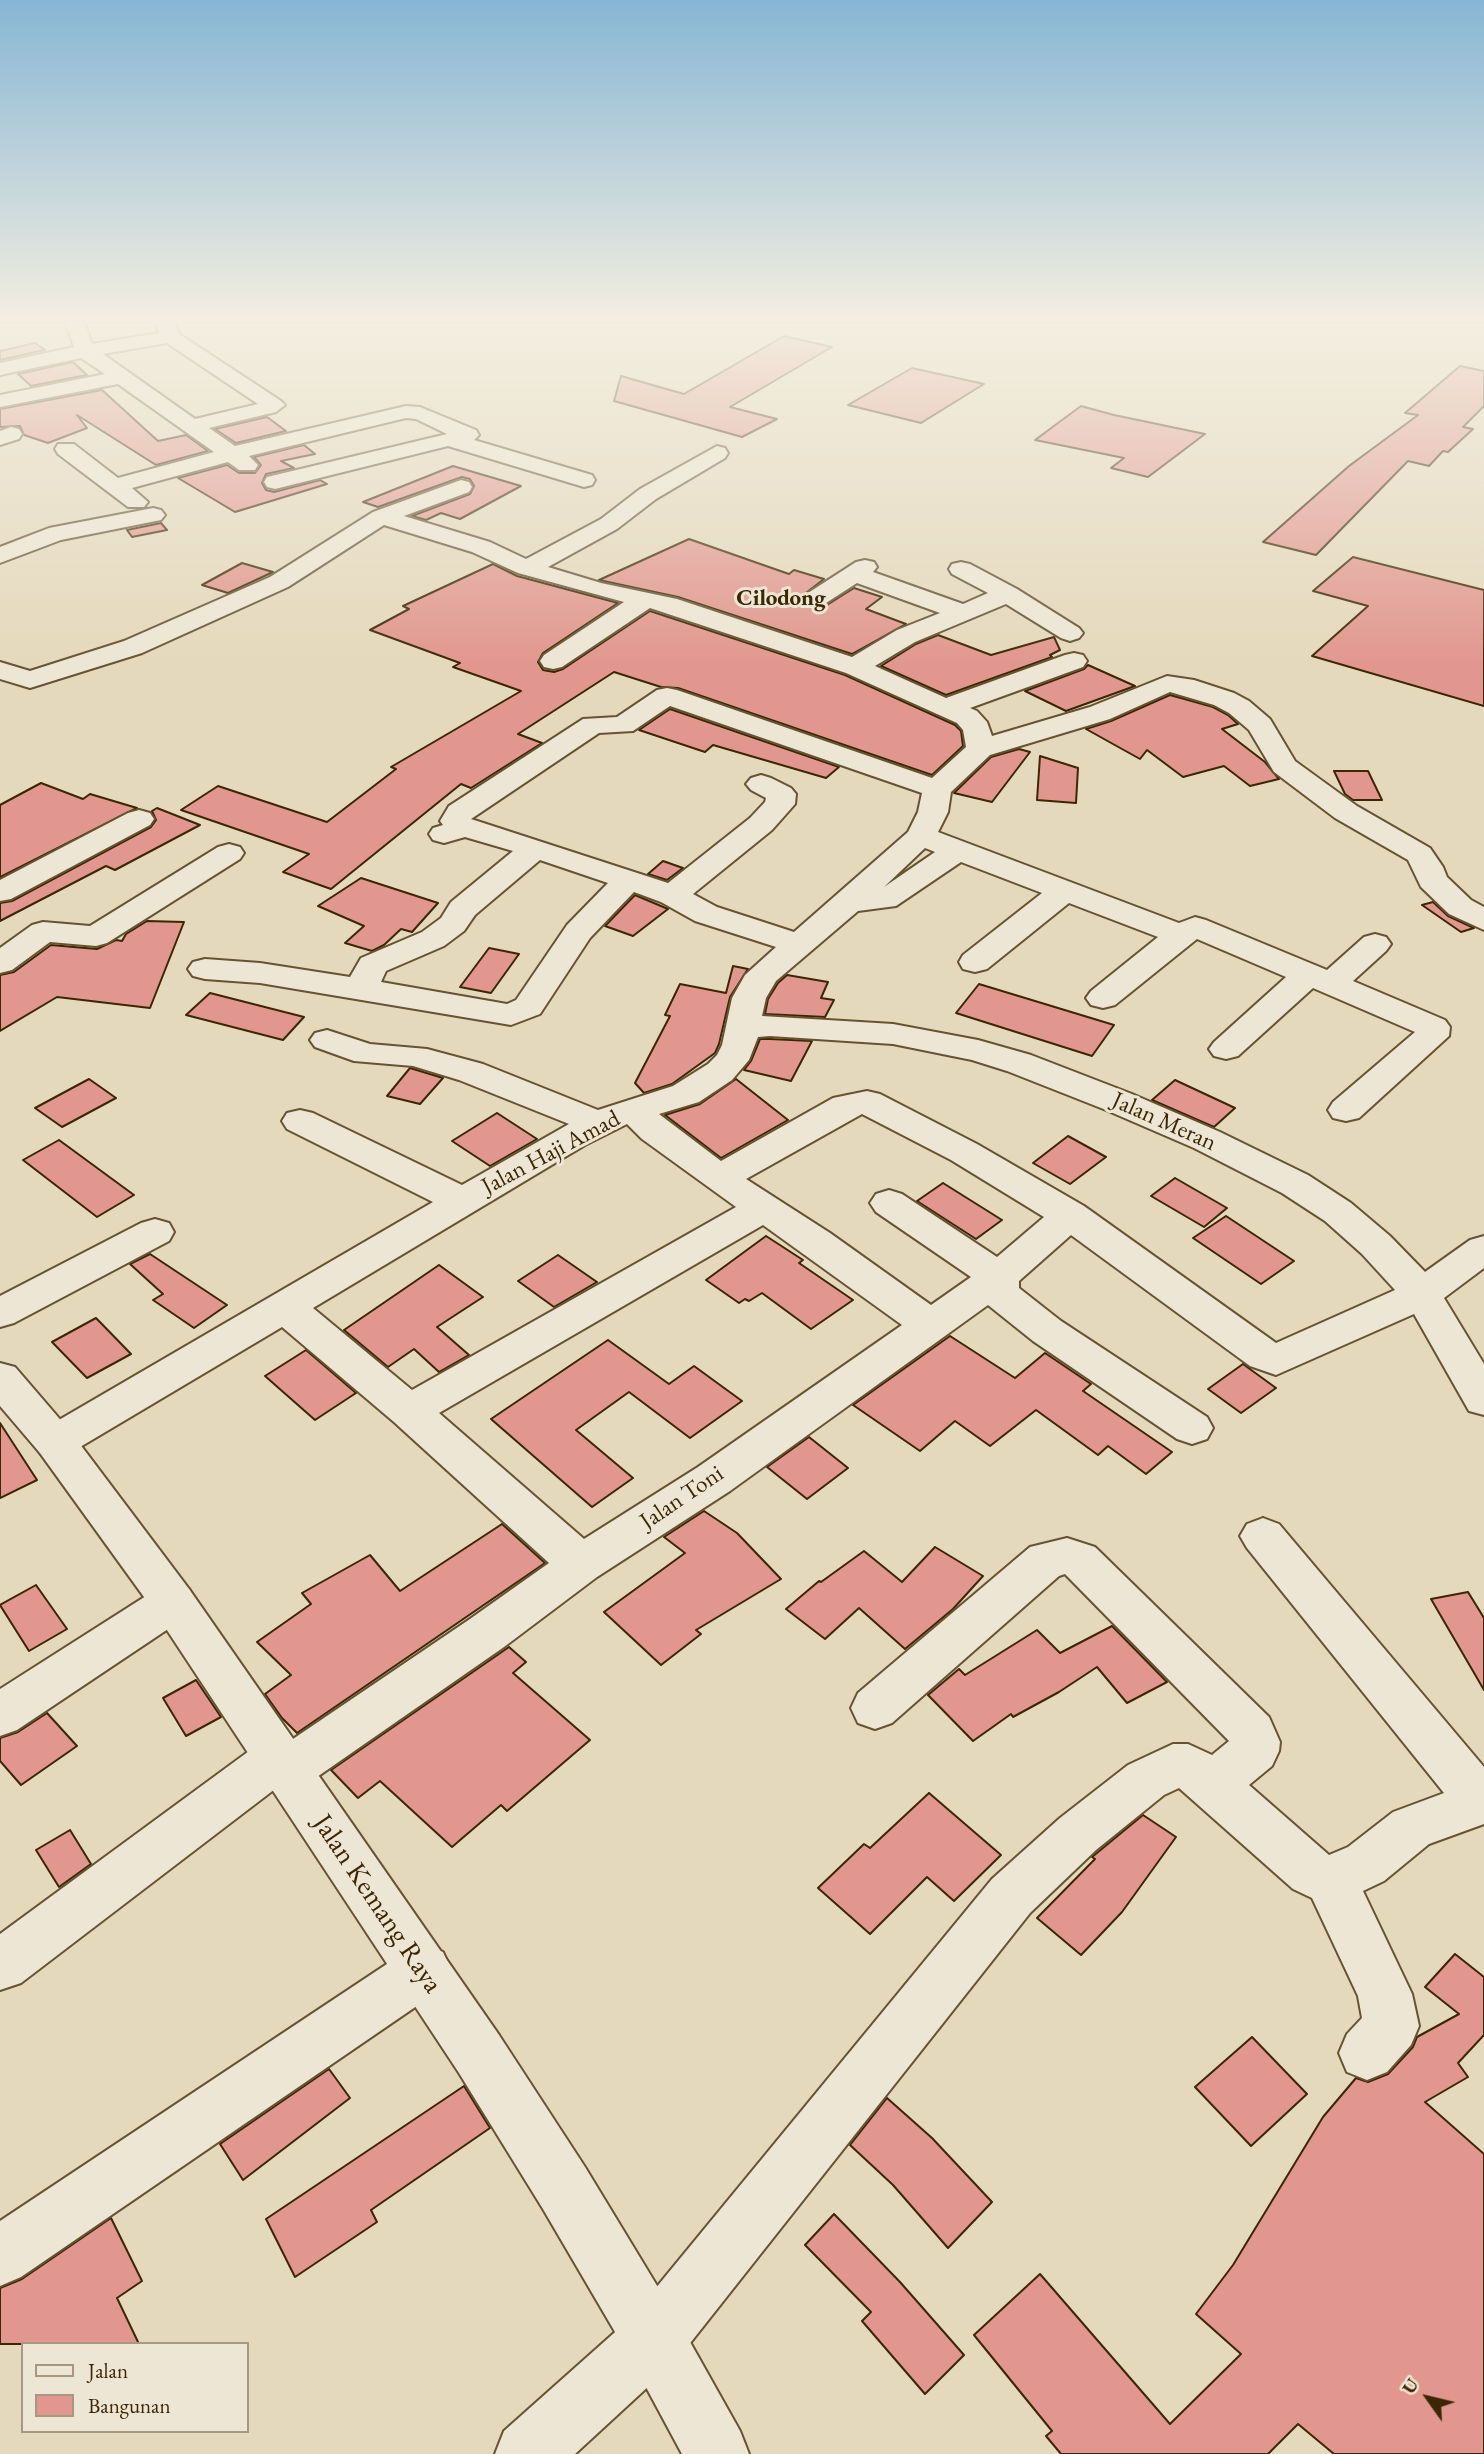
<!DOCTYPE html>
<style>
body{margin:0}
#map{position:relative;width:1484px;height:2454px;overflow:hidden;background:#e5d9bd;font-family:"EB Garamond",serif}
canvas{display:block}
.legend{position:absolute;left:21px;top:2342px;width:228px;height:91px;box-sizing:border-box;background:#eee6d4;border:2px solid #a79981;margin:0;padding:9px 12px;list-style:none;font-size:21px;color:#3c2604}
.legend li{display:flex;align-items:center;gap:14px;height:35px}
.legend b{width:35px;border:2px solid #a79981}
.north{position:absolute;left:1393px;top:2363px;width:70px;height:70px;-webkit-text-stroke:5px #eee6d4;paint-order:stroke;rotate:304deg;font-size:19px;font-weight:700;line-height:28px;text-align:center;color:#3c2604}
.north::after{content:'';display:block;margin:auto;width:24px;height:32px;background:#3c2604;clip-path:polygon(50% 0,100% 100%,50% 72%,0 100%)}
</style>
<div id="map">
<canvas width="1484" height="2454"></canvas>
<ul class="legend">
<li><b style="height:9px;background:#eee6d4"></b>Jalan</li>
<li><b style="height:19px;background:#e1978f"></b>Bangunan</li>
</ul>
<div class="north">U</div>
</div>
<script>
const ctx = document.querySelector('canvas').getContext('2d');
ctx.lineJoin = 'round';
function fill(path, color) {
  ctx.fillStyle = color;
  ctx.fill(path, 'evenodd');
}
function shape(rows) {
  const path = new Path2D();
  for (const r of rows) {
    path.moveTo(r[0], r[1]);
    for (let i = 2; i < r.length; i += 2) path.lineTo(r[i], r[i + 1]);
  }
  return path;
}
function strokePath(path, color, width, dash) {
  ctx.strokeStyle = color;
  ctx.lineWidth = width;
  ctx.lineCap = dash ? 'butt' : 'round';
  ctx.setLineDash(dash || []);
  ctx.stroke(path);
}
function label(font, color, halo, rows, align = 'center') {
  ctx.font = font + ' "EB Garamond",serif';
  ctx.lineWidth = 6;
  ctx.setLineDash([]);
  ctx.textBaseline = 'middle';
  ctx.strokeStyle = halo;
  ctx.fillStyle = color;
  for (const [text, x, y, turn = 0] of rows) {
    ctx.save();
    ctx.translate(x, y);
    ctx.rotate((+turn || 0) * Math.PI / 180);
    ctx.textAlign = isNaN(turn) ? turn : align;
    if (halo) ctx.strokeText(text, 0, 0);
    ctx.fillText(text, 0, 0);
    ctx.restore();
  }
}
const building = shape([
 [784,336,832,347,730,407,777,419,742,437,614,401,621,376,684,394,784,336],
 [35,343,45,350,0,360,0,351,35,343],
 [73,362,87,375,31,386,18,374,73,362],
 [1460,366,1484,371,1484,406,1463,427,1473,429,1448,452,1443,451,1429,466,1408,461,1316,555,1263,542,1349,466,1418,415,1405,413,1460,366],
 [912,368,984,384,921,423,848,405,912,368],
 [102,390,158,441,186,435,208,451,156,465,77,415,87,428,48,443,24,435,20,426,0,427,0,409,102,390],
 [1081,406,1114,415,1205,434,1148,477,1111,468,1124,458,1035,440,1081,406],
 [267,417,286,431,236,443,215,429,267,417],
 [304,445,315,454,281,461,294,468,266,474,262,483,266,490,274,492,320,480,327,484,235,512,178,478,227,465,239,473,255,473,261,465,254,457,304,445],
 [453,466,521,486,460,519,441,513,426,520,412,516,470,494,474,486,470,479,462,477,378,507,363,502,453,466],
 [161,523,167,530,132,537,127,530,161,523],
 [689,539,789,574,794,570,824,579,802,596,807,605,816,608,827,605,854,588,882,597,866,609,906,624,852,654,678,597,599,580,689,539],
 [1353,557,1484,590,1484,706,1312,656,1368,606,1313,591,1353,557],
 [242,563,273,572,228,593,202,585,242,563],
 [493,564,517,576,618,603,543,653,538,662,543,670,554,672,563,669,650,611,845,675,955,725,961,731,963,746,932,775,678,688,661,687,614,672,518,734,542,743,471,788,461,784,331,889,283,872,309,854,181,810,218,786,327,822,396,769,391,767,521,691,453,667,460,663,370,630,409,609,403,606,493,564],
 [938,635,991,655,1054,637,1060,650,1050,655,1052,657,946,695,881,666,916,644,938,635],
 [1088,665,1135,686,1066,711,1025,691,1084,669,1088,665],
 [1170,695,1213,707,1228,715,1238,724,1222,729,1265,762,1279,779,1250,786,1224,766,1183,777,1147,750,1140,759,1086,729,1111,721,1170,695],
 [670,709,839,767,826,778,713,745,705,752,639,730,670,709],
 [1019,749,1030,752,992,802,954,793,991,757,1019,749],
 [1040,756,1078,768,1076,803,1037,800,1040,756],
 [1334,771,1368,771,1382,800,1353,800,1345,794,1334,771],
 [41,783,83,799,90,794,137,808,0,877,0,805,41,783],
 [157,808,200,825,115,870,106,866,0,921,0,903,12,901,151,827,156,820,152,811,157,808],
 [663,861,683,868,667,880,648,874,663,861],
 [361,878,438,903,412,932,401,929,384,945,372,951,345,943,364,926,318,906,361,878],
 [635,895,668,909,633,936,605,926,635,895],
 [1433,902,1448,916,1474,928,1461,932,1422,905,1433,902],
 [147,921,184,922,150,1008,57,997,0,1031,0,975,14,972,51,945,97,949,116,940,122,941,126,934,147,921],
 [489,948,519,954,491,993,460,987,489,948],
 [733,966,748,969,730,997,719,1044,715,1053,672,1084,644,1093,635,1083,670,1016,665,1015,680,984,726,993,733,966],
 [787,975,828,982,821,998,834,1000,825,1017,765,1014,768,999,778,983,787,975],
 [979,984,1114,1025,1092,1056,956,1013,979,984],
 [210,993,304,1017,283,1040,186,1015,210,993],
 [760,1039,770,1039,812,1041,791,1081,744,1070,751,1061,760,1039],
 [410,1068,443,1078,420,1104,387,1096,410,1068],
 [89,1079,116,1098,62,1127,35,1108,89,1079],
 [736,1079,788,1120,721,1158,665,1115,700,1104,736,1079],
 [1175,1080,1235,1108,1214,1127,1152,1100,1175,1080],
 [497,1113,537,1139,490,1166,452,1141,497,1113],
 [1068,1136,1106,1157,1070,1184,1033,1163,1068,1136],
 [59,1140,134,1195,97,1217,23,1160,59,1140],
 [1175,1178,1227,1208,1204,1227,1151,1196,1175,1178],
 [943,1183,1002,1220,976,1239,917,1201,943,1183],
 [1226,1216,1294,1261,1261,1284,1193,1238,1226,1216],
 [766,1236,803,1260,799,1263,853,1300,811,1329,762,1293,749,1301,745,1299,739,1303,706,1280,766,1236],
 [150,1254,227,1305,194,1328,153,1300,163,1294,130,1264,150,1254],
 [558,1255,597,1282,554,1307,518,1281,558,1255],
 [439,1265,483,1297,437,1327,469,1355,439,1372,414,1349,388,1367,344,1330,439,1265],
 [96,1318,131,1354,87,1378,52,1342,96,1318],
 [950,1336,1015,1378,1045,1353,1091,1384,1083,1391,1172,1452,1146,1474,1108,1446,1098,1455,1036,1410,990,1446,955,1421,920,1451,853,1405,950,1336],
 [608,1340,669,1384,694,1366,742,1401,690,1438,629,1392,576,1430,633,1478,592,1507,491,1419,608,1340],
 [306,1350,356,1393,315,1420,265,1376,306,1350],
 [1243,1364,1276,1388,1241,1413,1208,1389,1243,1364],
 [0,1423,37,1480,0,1498,0,1423],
 [809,1437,848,1468,807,1499,767,1467,809,1437],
 [704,1511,737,1533,781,1579,696,1630,701,1634,661,1665,604,1612,685,1553,664,1537,704,1511],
 [502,1524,545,1563,297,1733,282,1718,265,1694,291,1675,257,1642,311,1604,302,1593,370,1555,400,1591,502,1524],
 [935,1547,983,1576,953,1609,905,1649,859,1608,825,1639,786,1609,819,1581,821,1582,864,1551,902,1582,935,1547],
 [36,1585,67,1629,29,1651,0,1605,36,1585],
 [1468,1592,1484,1618,1484,1690,1431,1599,1468,1592],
 [1112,1626,1167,1682,1127,1703,1097,1667,1059,1692,1013,1717,1011,1714,973,1741,928,1695,959,1669,965,1675,1037,1630,1060,1653,1112,1626],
 [509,1647,526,1662,513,1673,590,1740,507,1811,501,1805,452,1847,380,1781,358,1798,331,1770,509,1647],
 [196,1680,221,1717,186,1736,163,1698,196,1680],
 [47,1713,77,1746,21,1785,0,1761,0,1738,18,1732,47,1713],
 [929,1793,1001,1855,954,1901,927,1877,870,1934,818,1888,864,1844,870,1848,929,1793],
 [1143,1815,1176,1837,1122,1912,1081,1955,1037,1918,1095,1859,1092,1857,1143,1815],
 [70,1830,91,1864,59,1887,36,1850,70,1830],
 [1455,1954,1484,1977,1484,2035,1458,2063,1468,2077,1425,2102,1484,2154,1484,2454,1334,2454,1298,2424,1268,2454,1061,2454,1046,2436,1052,2431,974,2335,1040,2274,1170,2424,1241,2354,1196,2314,1233,2265,1323,2117,1356,2078,1368,2082,1388,2074,1413,2047,1417,2037,1459,2014,1425,1987,1455,1954],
 [1252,2037,1307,2094,1251,2146,1195,2087,1252,2037],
 [329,2069,350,2098,243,2180,220,2144,329,2069],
 [464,2086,490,2128,371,2210,377,2222,295,2277,266,2219,464,2086],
 [887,2098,932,2138,992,2202,948,2248,893,2185,850,2145,887,2098],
 [834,2214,900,2282,964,2355,925,2394,862,2321,871,2312,805,2245,834,2214],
 [111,2218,142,2281,117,2298,139,2344,0,2344,0,2288,22,2279,111,2218]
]);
fill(building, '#e1978f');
strokePath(building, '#3c2604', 2);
const minor = shape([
 [65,321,84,321,92,344,159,333,155,321,174,321,179,334,281,401,285,405,276,412,209,428,235,446,406,406,420,407,476,430,479,435,474,440,592,475,595,480,592,485,584,487,448,446,275,489,267,487,264,482,267,477,447,434,416,419,406,418,249,456,258,465,255,470,239,470,228,462,132,488,148,502,144,507,128,507,58,454,55,449,58,444,74,444,118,478,214,452,118,384,0,407,0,395,105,374,81,358,0,375,0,363,74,347,65,321],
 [167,343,258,404,195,419,103,354,167,343],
 [11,427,19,429,22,434,19,439,0,445,0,431,11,427],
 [717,446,725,448,728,453,725,458,656,499,617,529,548,567,601,583,677,599,852,657,897,630,940,613,857,583,826,603,817,606,808,603,804,598,808,593,856,562,865,560,874,562,877,567,873,572,963,604,988,593,952,574,949,569,952,564,961,562,970,564,1017,589,1079,628,1083,633,1079,638,1070,641,1061,638,1006,604,915,642,875,666,946,698,1065,655,1074,653,1083,655,1087,661,1083,667,970,708,977,711,987,722,992,736,1090,707,1167,676,1194,680,1234,693,1249,701,1270,719,1295,761,1357,806,1430,848,1443,867,1447,877,1471,900,1484,907,1484,930,1449,914,1421,887,1408,860,1335,818,1274,772,1249,730,1229,713,1214,705,1170,692,1110,719,990,755,951,792,948,812,938,832,1179,923,1195,917,1206,920,1327,970,1364,937,1375,934,1386,937,1391,944,1386,951,1353,981,1445,1020,1450,1027,1449,1036,1359,1118,1346,1121,1333,1118,1328,1110,1333,1102,1415,1032,1313,988,1238,1056,1226,1059,1214,1056,1209,1049,1214,1042,1286,977,1197,939,1115,1005,1103,1008,1091,1005,1086,998,1091,991,1158,937,1069,903,987,969,975,972,963,969,959,962,963,955,1042,893,961,862,896,906,858,911,776,981,766,998,762,1016,893,1024,978,1040,1031,1055,1132,1094,1220,1132,1308,1175,1351,1203,1390,1236,1425,1272,1470,1240,1484,1236,1484,1268,1444,1298,1484,1364,1484,1415,1469,1411,1414,1314,1276,1375,1250,1366,1071,1235,1019,1281,1019,1288,1061,1321,1207,1417,1213,1428,1207,1439,1192,1444,1177,1439,1033,1341,988,1305,730,1491,597,1577,504,1647,304,1786,286,1793,275,1789,21,1983,0,1990,0,1934,260,1743,278,1736,290,1741,470,1619,549,1563,394,1422,282,1327,70,1453,55,1458,40,1453,33,1442,40,1431,433,1202,287,1129,282,1121,287,1113,300,1110,313,1113,462,1185,569,1124,459,1080,413,1066,354,1061,315,1047,310,1040,315,1033,327,1030,370,1044,427,1049,483,1064,598,1110,673,1086,708,1064,717,1055,722,1045,732,998,745,975,776,947,695,921,661,902,634,892,590,938,540,1014,511,1025,260,983,205,979,193,976,188,969,193,962,205,959,260,963,350,977,361,958,422,932,441,918,451,902,513,851,465,837,444,843,433,840,429,834,433,828,443,825,440,821,449,806,583,719,617,717,657,690,667,688,677,690,932,778,966,747,963,730,957,723,846,673,650,608,562,667,553,669,544,667,540,661,544,655,624,602,518,573,472,552,384,525,288,587,142,653,30,688,0,679,0,662,30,671,124,641,270,577,373,512,461,480,469,482,472,487,469,492,404,516,490,542,526,559,601,519,640,489,717,446],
 [670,706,922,793,918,812,908,832,794,932,717,907,693,894,772,830,795,804,796,794,791,788,771,778,761,775,751,778,746,784,751,790,766,798,765,802,750,818,668,883,471,819,599,733,633,731,670,706],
 [925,848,935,852,884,887,925,848],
 [540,860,608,883,567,925,516,1000,507,1004,381,982,386,971,444,946,464,931,475,915,540,860],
 [770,1036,893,1044,972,1060,1007,1071,1106,1110,1194,1148,1282,1193,1325,1221,1362,1254,1395,1290,1276,1343,1084,1206,977,1144,880,1094,867,1091,833,1098,721,1161,659,1114,699,1102,732,1080,749,1060,758,1037,770,1036],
 [862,1114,951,1160,1044,1217,997,1257,902,1194,889,1190,876,1194,870,1203,876,1212,971,1277,931,1305,830,1233,746,1179,862,1114],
 [627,1124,642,1139,736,1207,412,1390,313,1308,585,1145,627,1124],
 [763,1225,902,1325,698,1467,584,1539,439,1413,763,1225],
 [153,508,161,510,165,515,161,520,61,540,0,563,0,547,49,528,153,508],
 [139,810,150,813,154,819,150,825,11,899,0,901,0,880,128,813,139,810],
 [229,844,240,847,244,853,240,859,107,943,96,946,50,942,12,970,0,973,0,948,32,925,43,922,90,926,218,847,229,844],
 [155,1219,169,1223,174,1232,169,1241,14,1323,0,1327,0,1296,141,1223,155,1219],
 [1263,1518,1279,1524,1484,1767,1484,1824,1429,1844,1384,1881,1363,1891,1412,1994,1419,2026,1411,2045,1387,2072,1367,2080,1347,2072,1339,2053,1347,2034,1362,2018,1358,1996,1312,1898,1293,1889,1179,1788,1164,1795,1096,1850,1030,1913,676,2361,575,2454,495,2454,504,2431,632,2317,992,1879,1060,1818,1128,1765,1173,1744,1188,1744,1212,1755,1229,1741,1065,1574,1059,1576,892,1723,875,1729,858,1723,851,1708,858,1693,1030,1547,1067,1538,1095,1547,1269,1717,1280,1742,1279,1751,1272,1766,1249,1785,1329,1855,1348,1847,1393,1812,1444,1793,1247,1548,1240,1536,1247,1524,1263,1518],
 [173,1583,189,1589,196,1602,189,1615,17,1730,0,1736,0,1689,157,1589,173,1583],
 [424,1944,443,1952,451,1970,443,1988,21,2277,0,2286,0,2221,405,1952,424,1944]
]);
const tertiary = shape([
 [0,1363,15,1367,70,1431,189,1589,499,2035,585,2167,676,2317,740,2431,749,2454,682,2454,632,2361,543,2209,459,2073,157,1615,40,1453,0,1406,0,1363]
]);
strokePath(minor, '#665332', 4);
strokePath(tertiary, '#665332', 4);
fill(minor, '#eee6d4');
fill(tertiary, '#eee6d4');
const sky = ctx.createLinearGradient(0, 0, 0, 665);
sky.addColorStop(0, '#87b6d4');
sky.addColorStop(0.48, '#f3eee1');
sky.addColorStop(1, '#f3eee100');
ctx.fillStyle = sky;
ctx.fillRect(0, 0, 1484, 665);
label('bold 23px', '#3c2604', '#eee6d4', [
 ["Cilodong",781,599]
]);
label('24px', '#3c2604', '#eee6d4', [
 ["Jalan Meran",1164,1122,24],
 ["Jalan Haji Amad",551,1153,-28],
 ["Jalan Toni",682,1498,-34]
]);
label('28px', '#3c2604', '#eee6d4', [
 ["Jalan Kemang Raya",377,1904,56]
]);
</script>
